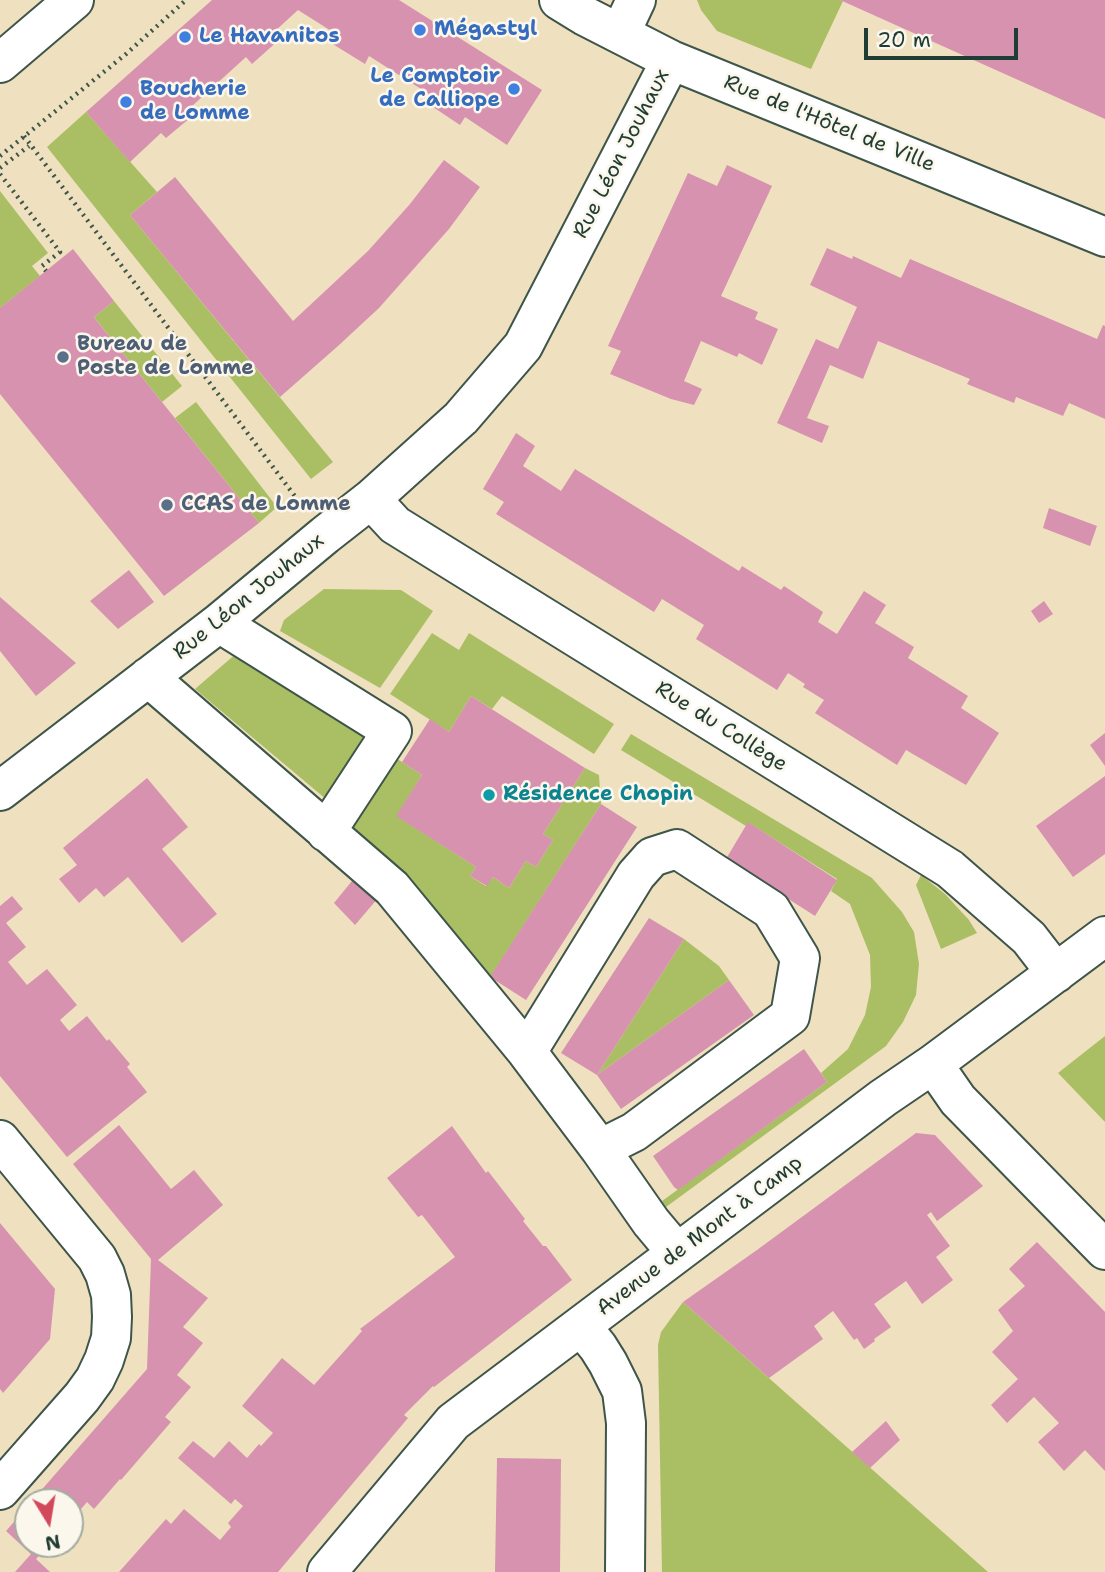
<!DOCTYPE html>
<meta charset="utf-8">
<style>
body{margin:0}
#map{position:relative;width:1105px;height:1572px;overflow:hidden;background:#efe0c0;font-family:"Shantell Sans",sans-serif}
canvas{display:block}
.north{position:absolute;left:14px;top:1488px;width:70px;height:70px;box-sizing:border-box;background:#fbf7ec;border:2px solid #a3ada2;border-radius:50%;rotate:169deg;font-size:19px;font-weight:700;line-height:28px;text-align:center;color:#1f3d34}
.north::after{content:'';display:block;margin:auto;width:24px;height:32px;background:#d1495b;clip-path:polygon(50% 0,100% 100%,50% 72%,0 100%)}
.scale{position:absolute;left:864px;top:28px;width:154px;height:32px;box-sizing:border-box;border:4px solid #1f3d34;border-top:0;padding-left:9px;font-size:21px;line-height:24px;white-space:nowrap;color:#1f3d34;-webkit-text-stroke:5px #fbf7ec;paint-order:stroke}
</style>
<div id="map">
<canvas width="1105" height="1572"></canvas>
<div class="north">N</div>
<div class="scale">20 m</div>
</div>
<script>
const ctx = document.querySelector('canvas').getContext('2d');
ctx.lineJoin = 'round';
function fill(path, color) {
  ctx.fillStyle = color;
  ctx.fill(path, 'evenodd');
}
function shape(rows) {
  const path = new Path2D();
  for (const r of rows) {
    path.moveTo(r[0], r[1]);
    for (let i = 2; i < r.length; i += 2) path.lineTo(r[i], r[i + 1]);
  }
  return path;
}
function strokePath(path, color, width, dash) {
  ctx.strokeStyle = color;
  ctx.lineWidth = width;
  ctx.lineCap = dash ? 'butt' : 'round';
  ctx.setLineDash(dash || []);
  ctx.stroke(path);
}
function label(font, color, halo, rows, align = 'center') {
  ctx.font = font + ' "Shantell Sans",sans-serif';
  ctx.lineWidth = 5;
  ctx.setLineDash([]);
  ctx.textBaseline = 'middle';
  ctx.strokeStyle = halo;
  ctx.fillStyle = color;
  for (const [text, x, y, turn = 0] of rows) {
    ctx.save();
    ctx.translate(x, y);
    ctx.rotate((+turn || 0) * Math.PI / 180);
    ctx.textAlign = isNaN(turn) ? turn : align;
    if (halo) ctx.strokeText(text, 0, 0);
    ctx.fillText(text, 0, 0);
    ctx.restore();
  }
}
fill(shape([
 [697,0,840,0,843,1,811,69,717,31,701,10],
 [86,112,157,192,130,215,333,462,311,479,47,147],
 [0,191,48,253,32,266,40,276,0,308],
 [114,301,182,386,162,402,94,317],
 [196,402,277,507,259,523,175,418],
 [324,589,401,590,433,611,380,688,280,631,284,620],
 [432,633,459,650,469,633,614,724,594,754,502,696,492,709,471,696,449,732,390,694],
 [238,652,372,735,327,800,195,689],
 [631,734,872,878,902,912,914,932,919,964,916,995,903,1022,886,1046,666,1207,662,1201,827,1082,821,1073,848,1049,865,1015,871,987,870,955,850,904,831,891,837,879,749,823,746,826,621,750],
 [396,758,422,775,397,816,476,867,470,876,486,886,493,877,509,888,526,861,536,867,553,840,543,834,585,768,599,775,601,804,486,984,352,832,356,820],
 [921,875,945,894,969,920,977,933,941,949,916,885],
 [684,939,719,966,729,980,597,1075],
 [1105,1036,1105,1122,1058,1073],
 [683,1302,988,1572,662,1572,658,1345,661,1332]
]), '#aabf63');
fill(shape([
 [212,0,399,0,542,90,507,145,465,117,460,125,424,101,429,94,369,56,365,64,331,43,336,34,298,10,274,32,280,39,252,64,246,57,191,107,196,113,166,138,161,133,130,162,86,112],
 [840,0,1105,0,1105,119],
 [444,160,480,187,449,229,379,308,338,346,280,397,130,215,175,177,293,321,368,251,410,204],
 [727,165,772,186,721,296,758,312,755,319,778,329,762,365,739,353,737,357,701,341,684,381,702,389,694,405,671,399,610,374,621,351,608,346,688,173,717,186],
 [827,248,852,259,853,256,901,278,910,259,1097,339,1103,325,1105,326,1105,419,1069,403,1063,416,1016,397,1014,403,967,384,970,379,878,341,863,379,830,365,807,418,829,426,822,443,777,423,816,339,838,349,857,307,810,285],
 [73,249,114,301,94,317,97,321,259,523,164,596,0,394,0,308],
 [516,433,535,446,523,466,561,491,575,469,739,571,742,566,781,590,784,586,823,612,818,622,837,634,864,591,886,605,875,623,914,647,908,658,968,696,961,708,999,733,966,785,906,750,897,765,815,713,824,700,803,687,805,684,788,673,777,690,696,639,704,625,662,599,654,612,496,514,504,502,483,489],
 [1049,508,1097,526,1090,546,1043,528],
 [129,570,154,602,118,629,90,601],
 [0,597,76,663,36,696,0,651],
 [1044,601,1053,614,1039,623,1031,611],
 [471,696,585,768,543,834,553,840,536,867,526,861,509,888,493,877,487,886,470,876,476,867,396,816,422,775,402,762,430,719,449,732],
 [1105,733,1105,766,1090,745],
 [1105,776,1105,854,1073,877,1036,826],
 [147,778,188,827,162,849,217,914,182,943,128,877,104,897,96,888,79,903,59,879,77,865,63,848],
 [601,804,637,827,526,1000,490,977],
 [748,822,837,880,815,916,726,859],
 [356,876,379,897,355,925,334,903],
 [12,896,23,909,6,923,26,947,8,962,27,985,47,969,77,1005,60,1020,69,1031,87,1016,107,1041,109,1039,130,1064,127,1067,147,1092,67,1157,0,1076,0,906],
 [649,918,684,939,597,1075,561,1053],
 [729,980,754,1015,621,1109,597,1075],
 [804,1049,827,1082,678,1190,674,1187,653,1156],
 [119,1125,171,1189,194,1170,223,1205,158,1260,208,1298,183,1327,203,1343,177,1375,191,1387,165,1417,171,1422,121,1480,120,1479,94,1509,87,1502,70,1522,70,1502,31,1502,147,1369,151,1259,73,1164],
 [452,1126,486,1173,488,1171,525,1219,523,1221,543,1246,546,1246,572,1280,434,1387,433,1386,404,1415,408,1418,278,1572,119,1572,166,1519,171,1524,184,1509,220,1540,231,1527,228,1523,243,1506,235,1499,231,1504,178,1458,193,1441,214,1458,229,1441,247,1458,259,1444,261,1446,273,1433,242,1406,282,1358,314,1385,362,1331,360,1329,455,1257,422,1215,418,1217,387,1178],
 [916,1133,935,1135,983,1186,937,1221,931,1212,927,1215,950,1246,936,1257,953,1280,922,1304,906,1281,874,1304,891,1327,874,1339,875,1341,864,1349,857,1338,854,1340,833,1311,814,1326,823,1339,769,1378,683,1302,757,1250],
 [0,1223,55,1289,50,1339,3,1393,0,1389],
 [1037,1242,1105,1312,1105,1471,1085,1450,1064,1471,1038,1442,1059,1423,1034,1397,1007,1423,991,1405,1018,1379,992,1352,1013,1331,998,1310,1025,1286,1009,1269],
 [886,1421,900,1440,870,1468,852,1452],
 [497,1458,561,1459,560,1572,495,1572],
 [28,1506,28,1544,50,1544,36,1559,50,1572,15,1572,31,1554,6,1531]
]), '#d692ae');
const minor = shape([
 [559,0,585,16,671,60,1105,237],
 [620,34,636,0],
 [0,63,74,0],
 [371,499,395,525,950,869,1029,938,1056,973],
 [219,623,392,731,326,832],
 [148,677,392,888,527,1052,636,875,652,857,677,849,771,910,800,958,790,1016,634,1132,600,1149,651,1222,677,1253],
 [0,791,219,623,325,535,371,499,461,418,523,346,671,60],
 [527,1052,600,1149],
 [933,1064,958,1100,1105,1250],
 [0,1140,97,1258,105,1274,111,1295,112,1317,111,1338,104,1360,95,1379,82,1397,0,1490],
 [581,1326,598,1347,608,1363,622,1391,626,1423,625,1572],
 [327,1572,453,1422,883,1098,933,1064,1105,936]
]);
strokePath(minor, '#3e5549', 42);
strokePath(shape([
 [24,136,297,499],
 [0,156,126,54,186,0],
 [0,168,29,146],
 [0,174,60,252,42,266,46,271]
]), '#3e5549', 4.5, [2, 5]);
strokePath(minor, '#fff', 38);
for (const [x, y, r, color] of [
 [420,30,7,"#3f7fe0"],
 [185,37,7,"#3f7fe0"],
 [514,89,7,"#3f7fe0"],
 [126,102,7,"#3f7fe0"],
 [63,357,7,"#5c6f8a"],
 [167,505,7,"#5c6f8a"],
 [489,795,7,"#0f9aa8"]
]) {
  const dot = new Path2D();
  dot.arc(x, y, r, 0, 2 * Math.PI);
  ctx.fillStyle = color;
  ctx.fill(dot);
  strokePath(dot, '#fbf7ec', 2.5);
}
label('bold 21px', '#366cbe', '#fbf7ec', [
 ["Mégastyl",434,30],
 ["Le Havanitos",199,37],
 ["Le Comptoir",500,77,"right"],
 ["de Calliope",500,101,"right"],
 ["Boucherie",140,90],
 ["de Lomme",140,114]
], 'left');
label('21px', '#1f3d34', '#fbf7ec', [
 ["Rue de l'Hôtel de Ville",829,124,22],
 ["Rue Léon Jouhaux",622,154,-63],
 ["Rue Léon Jouhaux",249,597,-39],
 ["Rue du Collège",721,727,32],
 ["Avenue de Mont à Camp",700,1236,-37]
]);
label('bold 21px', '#4e5e75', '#fbf7ec', [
 ["Bureau de",77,345],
 ["Poste de Lomme",77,369],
 ["CCAS de Lomme",181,505]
], 'left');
label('bold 21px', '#0d838f', '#fbf7ec', [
 ["Résidence Chopin",503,795]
], 'left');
</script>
